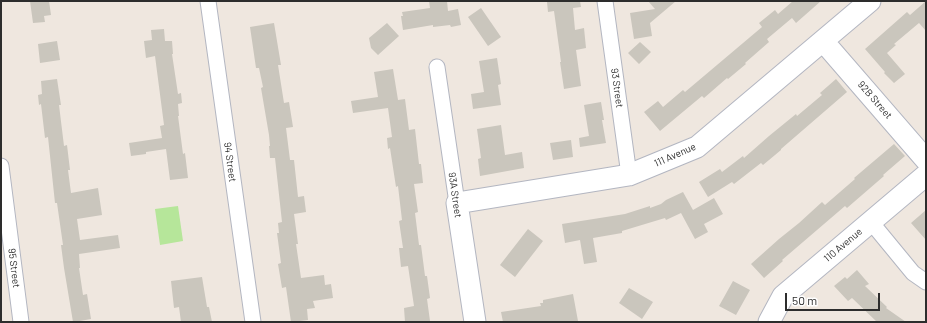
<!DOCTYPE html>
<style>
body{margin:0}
#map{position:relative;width:927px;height:323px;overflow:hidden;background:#efe7df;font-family:Barlow,sans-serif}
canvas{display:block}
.frame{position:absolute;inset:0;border:2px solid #2d2d2d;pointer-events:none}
.scale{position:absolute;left:785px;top:293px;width:95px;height:18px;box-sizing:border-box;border:2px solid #2d2d2d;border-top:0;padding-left:5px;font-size:12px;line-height:14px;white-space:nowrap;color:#2d2d2d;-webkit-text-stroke:3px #fff;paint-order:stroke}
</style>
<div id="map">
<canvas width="927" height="323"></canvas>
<div class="frame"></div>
<div class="scale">50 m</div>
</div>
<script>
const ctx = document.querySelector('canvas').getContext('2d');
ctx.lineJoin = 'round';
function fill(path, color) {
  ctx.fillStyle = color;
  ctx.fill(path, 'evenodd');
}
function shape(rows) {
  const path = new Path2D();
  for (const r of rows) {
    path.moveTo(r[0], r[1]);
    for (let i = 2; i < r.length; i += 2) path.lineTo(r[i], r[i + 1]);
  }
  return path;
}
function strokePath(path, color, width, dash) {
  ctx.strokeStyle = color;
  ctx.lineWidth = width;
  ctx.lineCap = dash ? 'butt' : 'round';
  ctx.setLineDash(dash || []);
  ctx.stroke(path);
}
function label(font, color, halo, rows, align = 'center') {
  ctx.font = font + ' Barlow,sans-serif';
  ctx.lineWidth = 3.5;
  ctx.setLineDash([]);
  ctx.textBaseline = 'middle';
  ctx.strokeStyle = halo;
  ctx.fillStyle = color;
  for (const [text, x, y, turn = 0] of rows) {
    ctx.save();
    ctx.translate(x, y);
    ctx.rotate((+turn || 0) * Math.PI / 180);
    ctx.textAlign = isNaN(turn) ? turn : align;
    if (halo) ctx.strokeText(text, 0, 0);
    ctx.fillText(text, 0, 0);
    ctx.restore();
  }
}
fill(shape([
 [178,206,183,241,160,245,155,209]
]), '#b6e69a');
fill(shape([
 [30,1,49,1,51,15,44,16,45,22,33,23],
 [429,1,447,1,448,11,458,9,461,25,451,27,450,25,433,27,433,25,403,30,401,16,403,16,402,12,430,8],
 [553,1,580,1,581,7,573,8,575,30,584,28,586,48,576,50,581,86,564,89,560,62,561,62,554,11,548,12,547,2],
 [648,1,676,1,650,23,652,36,634,39,630,13,655,9],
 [793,1,821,1,796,23,792,18,767,39,769,42,745,63,746,64,728,79,727,78,704,98,702,96,660,131,644,112,658,101,663,107,683,90,685,92,762,27,759,23,775,10,778,14],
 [926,1,926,31,919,23,894,44,896,45,887,53,905,74,894,83,884,73,885,72,865,49,907,12,910,15],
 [481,8,501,37,488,46,468,17],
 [274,23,281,65,278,65,284,103,289,102,293,127,286,128,290,160,294,160,298,197,304,196,306,212,294,214,298,244,296,244,301,278,324,275,325,285,331,284,333,298,313,301,315,308,307,309,308,320,291,322,286,287,282,288,278,264,281,263,277,233,279,233,278,223,282,222,275,158,270,158,269,146,270,146,269,135,261,88,263,87,259,68,256,68,250,27],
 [387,23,399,36,378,55,371,48,369,38],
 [164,29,165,41,172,41,173,54,172,54,178,94,181,93,182,103,178,104,179,116,178,116,183,154,185,153,188,178,170,180,166,149,146,152,146,154,131,156,129,143,162,138,160,126,164,125,155,56,146,58,144,41,152,40,151,30],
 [57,41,60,60,40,63,38,44],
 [640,42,651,52,639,64,628,53],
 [497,58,501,84,498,85,501,105,473,109,471,94,484,92,479,61],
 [393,69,398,100,405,99,409,130,415,129,419,164,421,164,423,183,414,184,418,212,415,213,419,245,421,245,425,276,427,276,430,298,427,299,430,321,420,322,405,322,404,308,414,306,408,266,401,267,399,248,403,248,399,221,402,220,398,186,396,187,390,148,388,149,387,138,392,137,388,108,353,113,351,101,378,97,374,72],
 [57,79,61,105,59,105,64,146,67,145,70,170,68,170,71,193,98,188,102,215,77,219,80,240,118,235,120,248,79,254,80,268,79,268,83,295,87,294,91,319,74,322,73,322,64,268,61,245,63,245,57,203,55,203,48,137,45,138,41,104,39,105,38,95,42,94,41,81],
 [836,79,847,92,781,149,781,150,763,165,761,163,734,184,732,182,708,197,699,182,720,169,722,172,743,156,744,158,769,136,796,114,797,116,822,95,820,93],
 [601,102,604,120,602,120,606,143,580,147,579,138,589,136,584,105],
 [501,125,505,155,522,152,524,168,480,176,478,159,481,158,477,129],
 [571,140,573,157,553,160,550,143],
 [894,144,905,156,883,175,884,176,847,208,845,206,782,260,783,261,764,278,751,264,779,239,799,223,822,202,825,205,855,179,854,178],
 [683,192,693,210,714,198,723,214,704,224,708,232,695,239,681,213,666,220,665,218,622,231,622,233,593,238,597,262,584,264,580,240,565,243,562,224,625,214,650,206,650,208,661,204,666,200],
 [926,210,926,240,911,223],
 [528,229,543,241,515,277,500,265],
 [857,270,869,284,865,286,887,307,886,308,906,322,877,322,852,298,848,301,834,286,845,277,847,279],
 [202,277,207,307,209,307,212,322,181,322,179,307,174,308,171,281],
 [733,281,750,290,736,315,719,306],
 [629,288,653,302,642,319,619,303],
 [573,294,578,321,571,322,503,322,501,312,541,306,540,303,543,303,543,300]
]), '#cac6bd');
const street = shape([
 [208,1,253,322],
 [605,1,629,175],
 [437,67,457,203],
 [1,166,21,322],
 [871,222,913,273,926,282]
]);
const secondary = shape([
 [823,41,926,160],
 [475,322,457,203,629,175,697,147,870,1],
 [769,322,783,296,926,175]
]);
strokePath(street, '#b3b6c1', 17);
strokePath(secondary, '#b3b6c1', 23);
strokePath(street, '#fff', 15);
strokePath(secondary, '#fff', 21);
label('10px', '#2d2d2d', '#fff', [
 ["93 Street",617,88,82],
 ["92B Street",875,100,49],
 ["111 Avenue",675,155,-24],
 ["94 Street",230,162,82],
 ["93A Street",455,195,82],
 ["110 Avenue",843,245,-40],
 ["95 Street",14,268,83]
]);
</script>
